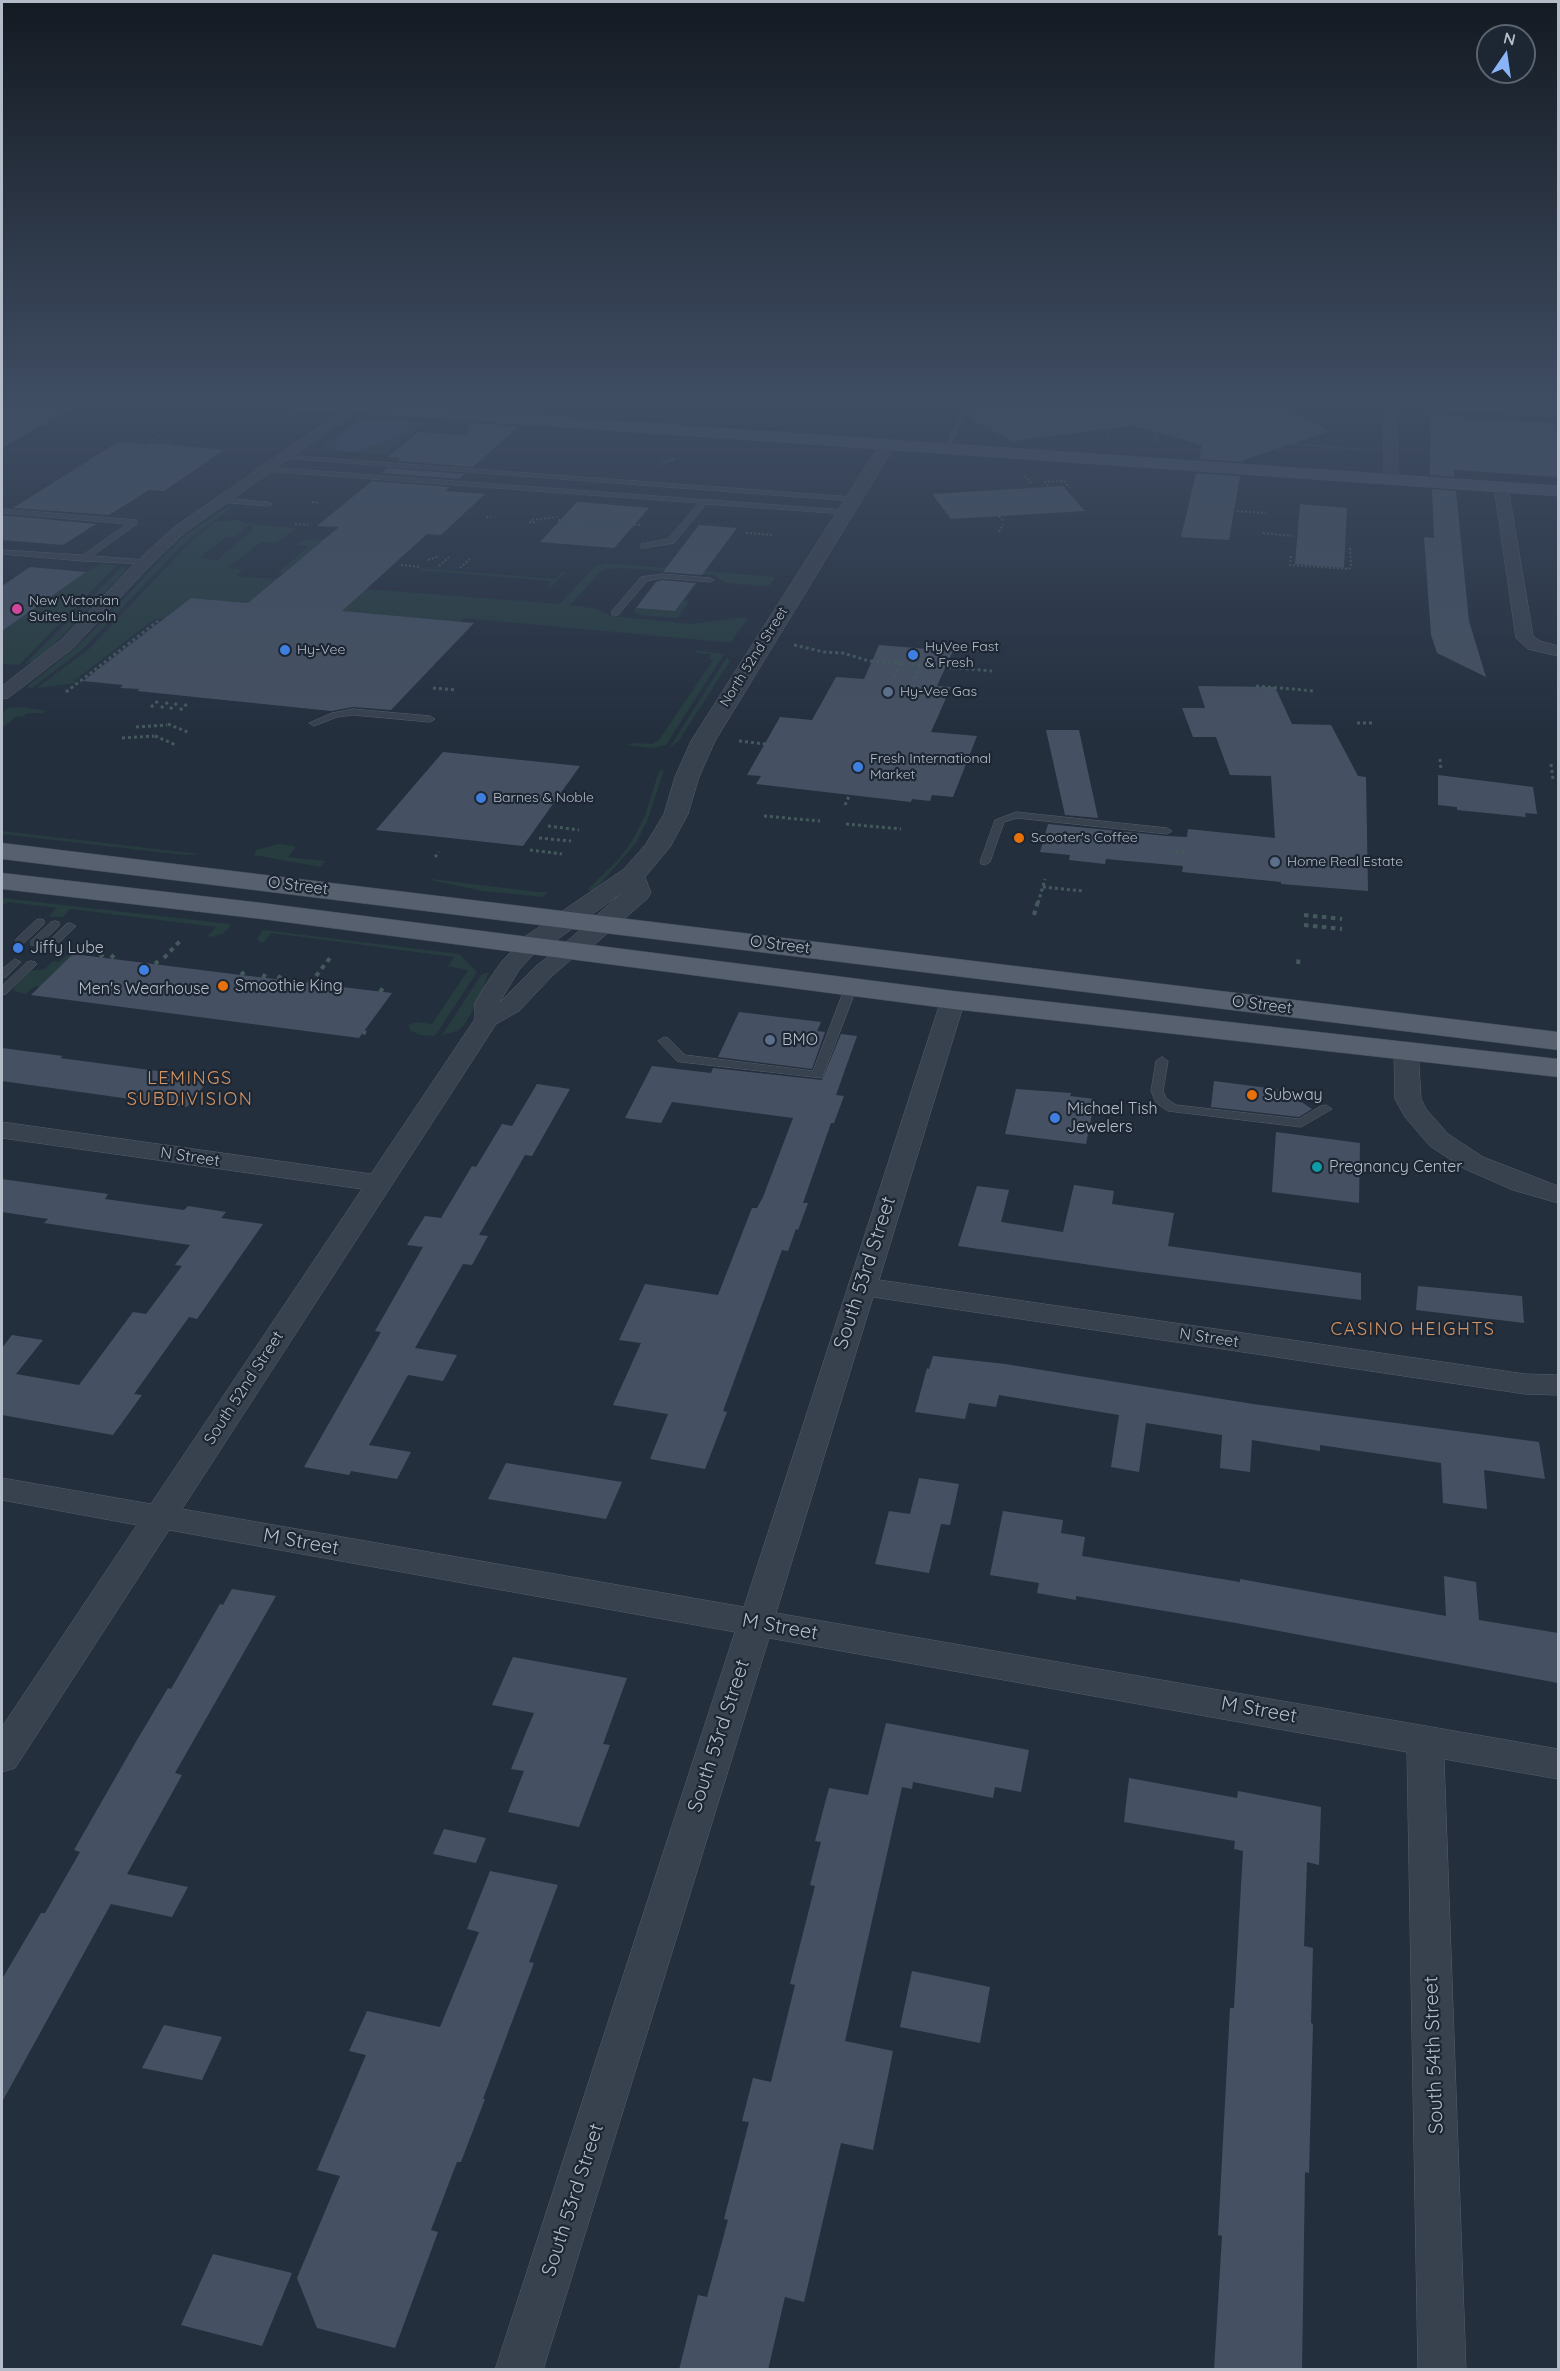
<!DOCTYPE html>
<style>
body{margin:0}
#map{position:relative;width:1560px;height:2371px;overflow:hidden;background:#242f3e;font-family:Quicksand,sans-serif}
canvas{display:block}
.frame{position:absolute;inset:0;border:3px solid #b4bcc9;pointer-events:none}
.north{position:absolute;left:1476px;top:24px;width:60px;height:60px;box-sizing:border-box;background:#1d2633;border:2px solid #59626f;border-radius:50%;rotate:13deg;font-size:16px;font-weight:700;line-height:24px;text-align:center;color:#b4bcc9}
.north::after{content:'';display:block;margin:auto;width:21px;height:27px;background:#8ab4f8;clip-path:polygon(50% 0,100% 100%,50% 72%,0 100%)}
</style>
<div id="map">
<canvas width="1560" height="2371"></canvas>
<div class="frame"></div>
<div class="north">N</div>
</div>
<script>
const ctx = document.querySelector('canvas').getContext('2d');
ctx.lineJoin = 'round';
function fill(path, color) {
  ctx.fillStyle = color;
  ctx.fill(path, 'evenodd');
}
function shape(rows) {
  const path = new Path2D();
  for (const r of rows) {
    path.moveTo(r[0], r[1]);
    for (let i = 2; i < r.length; i += 2) path.lineTo(r[i], r[i + 1]);
  }
  return path;
}
function strokePath(path, color, width, dash) {
  ctx.strokeStyle = color;
  ctx.lineWidth = width;
  ctx.lineCap = dash ? 'butt' : 'round';
  ctx.setLineDash(dash || []);
  ctx.stroke(path);
}
function label(font, color, halo, rows, align = 'center') {
  ctx.font = font + ' Quicksand,sans-serif';
  ctx.lineWidth = 4.5;
  ctx.setLineDash([]);
  ctx.textBaseline = 'middle';
  ctx.strokeStyle = halo;
  ctx.fillStyle = color;
  for (const [text, x, y, turn = 0] of rows) {
    ctx.save();
    ctx.translate(x, y);
    ctx.rotate((+turn || 0) * Math.PI / 180);
    ctx.textAlign = isNaN(turn) ? turn : align;
    if (halo) ctx.strokeText(text, 0, 0);
    ctx.fillText(text, 0, 0);
    ctx.restore();
  }
}
fill(shape([
 [363,417,428,421,385,455,317,450],
 [235,505,181,546,83,649,32,688,28,688,29,685,79,645,184,536,224,509],
 [237,520,248,524,296,528,276,543,261,542,228,568,243,570,236,576,277,579,274,582,560,604,595,566,606,563,776,577,769,586,726,583,714,575,624,568,603,569,570,605,597,609,610,616,691,624,736,618,748,618,731,642,723,642,464,618,460,622,191,598,163,619,154,619,74,681,76,683,37,688,89,649,193,539,215,522],
 [248,525,254,526,249,533,217,560,199,558,225,538,236,536],
 [308,539,332,540,312,549,283,573,277,573,308,547,295,545],
 [101,564,117,565,19,665,2,664,2,631,86,572],
 [123,566,126,570,55,643,34,661,25,664],
 [421,568,555,579,562,572,566,572,550,587,548,587,552,581,418,570],
 [683,601,689,602,677,618,641,615,634,612,635,608,676,611],
 [695,650,724,654,666,745,652,748,626,745,633,743,652,744,659,740,713,660,709,659,711,654,697,653],
 [727,657,730,661,678,742,670,747],
 [22,707,47,711,44,713,27,713,22,717,17,716,2,728,2,713,8,708],
 [664,770,648,819,636,843,600,884,592,891,587,890,618,860,632,841,645,816,659,771],
 [2,831,199,854,200,854,184,855,2,834],
 [279,844,294,846,295,848,288,857,325,861,320,867,254,855,256,850],
 [432,879,538,892,547,892,544,897,482,891,430,880],
 [2,898,230,924,229,928,222,934,210,937,208,936,216,927,70,909,63,917,49,917,56,908,8,902,2,906],
 [263,930,459,954,477,972,435,1036,420,1035,411,1031,408,1025,416,1022,432,1024,468,970,448,966,454,957,271,933,264,942,260,942,257,939],
 [68,954,72,955,40,987,35,986,26,994,14,991,14,988,31,971,45,969,53,961,59,962],
 [489,972,475,1007,464,1025,458,1031,442,1035,481,975]
]), '#263c3f');
fill(shape([
 [365,418,379,419,410,422,406,431,382,443,353,452,334,449,345,432,360,419]
]), '#394c67');
fill(shape([
 [2,401,84,401,2,448],
 [469,401,549,401,534,413,468,409],
 [981,401,1269,401,1330,431,1243,460,1242,462,1199,459,1202,445,1134,426,1012,441,972,419],
 [1448,416,1555,423,1558,437,1558,477,1454,470,1454,477,1430,475,1430,417],
 [468,423,519,426,473,467,397,461,401,458,387,457,418,432,467,435],
 [118,442,149,444,151,443,224,450,164,491,149,490,109,515,13,508],
 [388,468,465,474,459,479,382,473],
 [1196,473,1240,476,1229,540,1181,537],
 [372,481,450,487,445,491,485,494,441,535,427,534,342,611,474,623,391,710,353,707,331,711,137,691,140,689,120,688,123,685,83,681,191,598,248,603,339,527,317,526],
 [1063,486,1085,511,951,519,932,494],
 [1432,489,1456,491,1469,621,1486,677,1437,653,1431,635,1424,537,1434,538],
 [577,502,604,504,649,508,614,548,540,542],
 [1300,504,1347,508,1344,568,1295,564],
 [2,515,96,524,63,545,2,540],
 [699,525,737,528,702,575,663,572],
 [30,567,86,572,2,631,2,586],
 [662,580,696,583,675,611,636,608,656,582],
 [879,645,953,651,937,686,951,687,931,732,977,736,953,797,932,795,930,801,912,799,911,802,756,784,761,776,747,775,780,717,812,720,836,677,864,679],
 [1198,686,1275,687,1292,724,1331,725,1358,776,1366,777,1368,891,1281,884,1281,882,1182,872,1183,866,1106,859,1105,864,1069,860,1070,855,1040,852,1048,824,1167,836,1187,837,1188,829,1275,838,1271,776,1230,775,1216,737,1193,737,1182,708,1205,708],
 [1046,730,1079,730,1098,818,1065,815],
 [443,752,580,766,523,846,376,830],
 [1438,775,1533,787,1537,814,1525,813,1526,817,1457,810,1457,807,1438,805],
 [73,954,241,975,392,993,359,1038,31,995],
 [739,1012,821,1022,817,1031,825,1032,812,1069,718,1057],
 [841,1034,857,1036,836,1095,844,1096,834,1123,831,1123,803,1203,808,1203,798,1230,796,1229,788,1251,782,1250,723,1411,727,1412,705,1469,650,1459,668,1414,613,1405,641,1343,619,1340,645,1284,718,1295,752,1208,757,1208,763,1197,793,1118,672,1102,661,1123,625,1118,652,1066,711,1073,713,1068,822,1080],
 [2,1048,63,1056,60,1058,210,1078,187,1107,2,1081],
 [1214,1081,1283,1090,1312,1109,1299,1117,1211,1107],
 [537,1084,570,1089,532,1156,525,1155,479,1235,488,1236,472,1265,463,1264,415,1348,457,1355,443,1381,408,1375,369,1445,411,1452,397,1479,351,1471,349,1475,304,1467,381,1332,375,1331,423,1247,407,1245,425,1216,441,1218,472,1166,476,1167,502,1124,512,1126],
 [1016,1089,1071,1093,1070,1096,1095,1099,1086,1144,1005,1134],
 [1276,1132,1360,1143,1359,1203,1272,1192],
 [2,1179,108,1194,105,1199,184,1210,188,1206,226,1212,221,1218,263,1224,197,1319,189,1317,134,1394,142,1395,113,1435,2,1415,2,1348,12,1335,43,1340,16,1374,79,1385,133,1312,146,1314,182,1266,175,1265,190,1245,44,1223,48,1219,2,1212],
 [1074,1185,1114,1191,1112,1204,1174,1213,1168,1246,1361,1273,1361,1300,1133,1271,958,1246,977,1186,1009,1190,1001,1222,1063,1232],
 [1418,1286,1522,1296,1524,1323,1416,1310],
 [933,1356,1005,1364,1253,1404,1539,1442,1545,1479,1484,1470,1487,1509,1443,1503,1441,1463,1320,1445,1320,1451,1252,1440,1250,1472,1220,1468,1222,1435,1146,1423,1139,1472,1111,1467,1119,1415,999,1395,996,1407,969,1403,965,1419,915,1412,927,1368,929,1369],
 [506,1463,622,1482,606,1519,488,1499],
 [919,1478,959,1484,950,1525,941,1524,929,1573,875,1564,889,1511,910,1514],
 [1003,1511,1063,1520,1061,1533,1085,1537,1082,1556,1240,1582,1240,1579,1446,1616,1444,1576,1476,1582,1479,1620,1558,1633,1558,1683,1236,1623,1076,1596,1076,1600,1037,1593,1039,1583,990,1575],
 [232,1589,276,1596,175,1773,182,1775,127,1874,188,1887,172,1917,111,1904,2,2102,2,1979,41,1913,45,1913,80,1852,74,1850,137,1740,168,1688,171,1689,220,1604,223,1605],
 [513,1657,627,1678,603,1744,610,1745,579,1827,508,1812,524,1771,511,1769,534,1713,492,1705],
 [886,1723,1029,1750,1021,1792,995,1787,993,1798,913,1782,912,1789,902,1787,845,2041,893,2051,873,2150,841,2143,804,2302,785,2297,768,2370,679,2370,698,2295,707,2297,728,2220,724,2219,749,2122,742,2121,753,2078,771,2082,795,1985,790,1984,815,1886,810,1885,821,1842,815,1841,829,1788,868,1795],
 [1129,1778,1237,1798,1238,1791,1321,1807,1319,1865,1307,1862,1304,1946,1313,1948,1311,2023,1313,2024,1309,2173,1305,2172,1302,2370,1214,2370,1222,2236,1218,2235,1230,2008,1234,2008,1243,1851,1234,1849,1235,1841,1124,1822],
 [444,1829,486,1838,476,1863,433,1854],
 [490,1871,558,1885,529,1962,534,1963,483,2099,485,2099,461,2162,457,2162,431,2230,438,2232,395,2348,317,2328,297,2278,340,2176,317,2170,366,2055,349,2051,367,2011,440,2027,479,1932,467,1929],
 [912,1971,990,1987,980,2043,900,2027],
 [164,2025,222,2037,202,2080,142,2068],
 [213,2254,292,2273,262,2346,181,2325]
]), '#455162');
const service = shape([
 [967,401,973,401,949,448,944,449,967,401],
 [283,455,853,497,857,499,853,501,281,458,283,455],
 [266,467,845,510,849,512,845,514,706,504,674,543,644,548,641,548,641,544,668,539,699,503,263,471,263,467,266,467],
 [222,498,268,502,272,504,268,506,219,502,219,498,222,498],
 [2,509,137,520,137,524,92,556,145,560,149,562,145,564,83,561,2,554,2,550,83,555,127,524,2,513,2,509],
 [662,574,710,578,714,580,710,582,662,578,647,581,618,615,612,615,612,611,641,577,662,574],
 [353,709,430,716,435,719,430,722,353,715,337,717,314,726,309,723,332,713,353,709],
 [1016,812,1167,828,1172,831,1167,834,1017,818,1004,822,990,862,985,865,981,864,980,862,995,820,1016,812],
 [40,919,44,920,44,924,24,943,16,943,16,939,36,920,40,919],
 [55,921,59,922,59,926,39,945,31,945,31,941,51,922,55,921],
 [70,923,76,926,55,947,47,947,47,943,66,924,70,923],
 [15,959,21,962,6,977,2,978,2,969,15,959],
 [31,961,35,962,37,964,35,966,6,994,2,995,2,986,27,962,31,961],
 [851,983,857,987,822,1078,681,1062,677,1061,658,1041,664,1037,668,1038,685,1055,813,1071,845,987,851,983],
 [1162,1057,1168,1061,1163,1091,1166,1098,1176,1105,1299,1119,1321,1106,1326,1105,1332,1109,1301,1127,1168,1111,1156,1103,1151,1091,1156,1061,1162,1057]
]);
const minor = shape([
 [1384,401,1434,401,1558,408,1558,416,1397,406,1398,479,1391,483,1384,479,1384,401],
 [353,403,358,404,360,407,358,410,183,534,145,571,73,648,8,698,2,699,2,686,61,640,133,565,173,528,353,403],
 [1501,483,1508,487,1533,636,1540,641,1558,646,1558,656,1528,649,1516,638,1494,487,1501,483],
 [530,939,538,941,541,946,519,970,499,1003,536,966,562,946,570,944,578,946,581,951,552,976,519,1011,496,1024,182,1509,744,1607,941,1000,945,995,953,993,961,995,965,1000,879,1280,1525,1374,1558,1375,1558,1395,1525,1394,873,1297,776,1613,1558,1749,1558,1779,1444,1759,1466,2370,1418,2370,1407,1752,769,1638,543,2370,495,2370,735,1632,169,1530,15,1768,2,1772,2,1727,137,1525,2,1500,2,1478,151,1504,362,1189,2,1138,2,1122,371,1174,475,1019,475,1003,484,987,502,961,522,941,530,939],
 [1406,1043,1415,1045,1418,1050,1421,1099,1426,1109,1448,1134,1483,1157,1558,1186,1558,1203,1513,1190,1465,1169,1430,1146,1405,1117,1395,1099,1394,1050,1397,1045,1406,1043]
]);
const tertiary = shape([
 [888,439,896,444,715,741,699,777,688,814,670,847,645,877,651,893,647,899,580,957,570,959,560,957,556,951,623,892,540,952,530,954,520,952,516,946,520,940,624,869,646,844,664,814,675,777,691,741,880,444,888,439]
]);
const secondary = shape([
 [253,401,326,401,1558,486,1558,496,261,406,253,401]
]);
const primary = shape([
 [2,843,1558,1032,1558,1050,2,859,2,843],
 [2,873,262,903,953,991,1558,1059,1558,1077,953,1009,262,919,2,889,2,873]
]);
strokePath(service, '#565f6c', 1);
strokePath(minor, '#565f6c', 1);
strokePath(tertiary, '#565f6c', 1);
strokePath(secondary, '#565f6c', 1);
strokePath(primary, '#414a57', 1);
strokePath(shape([
 [1111,401,1119,404],
 [1053,413,1114,417],
 [1257,414,1283,428,1259,436],
 [1012,420,994,409,1021,402],
 [1160,420,1223,424],
 [985,430,989,423,1052,415,1054,410,1019,401],
 [1106,438,1119,404,1161,407,1211,401],
 [1157,440,1155,440,1163,406],
 [151,442,161,435],
 [168,443,179,436],
 [1281,443,1367,450],
 [508,451,513,452],
 [1280,451,1281,443,1223,427,1223,424,1225,421,1284,414,1286,401],
 [661,464,676,458],
 [1024,476,1032,484],
 [1048,486,1045,482,1064,481,1070,488],
 [312,502,319,503],
 [1237,511,1266,513],
 [999,516,1004,522],
 [486,517,491,517],
 [532,520,557,517],
 [558,520,641,525],
 [529,522,537,523],
 [295,524,308,525],
 [999,532,1003,524],
 [746,533,774,535],
 [1263,533,1292,536],
 [702,553,704,550],
 [1291,556,1290,565,1349,569,1351,566,1350,548],
 [428,560,439,556],
 [401,565,421,567],
 [439,566,449,557],
 [460,568,470,559]
]), '#44595c', 2, [2, 2]);
strokePath(shape([
 [794,645,824,652,843,653,869,661,992,671],
 [895,677,901,663],
 [914,679,920,664],
 [1256,686,1314,691],
 [433,688,456,690],
 [66,692,158,621],
 [151,707,158,701],
 [161,708,168,702],
 [170,709,177,703],
 [180,710,187,704],
 [1357,723,1375,723],
 [168,724,190,733],
 [136,727,167,725],
 [155,736,176,745],
 [122,738,154,736],
 [739,741,765,744],
 [1440,759,1441,770],
 [1551,764,1553,779],
 [845,805,849,796],
 [764,816,820,821],
 [846,824,901,829],
 [548,826,579,830],
 [539,838,571,841],
 [530,850,562,854],
 [1176,851,1185,852],
 [435,857,439,852],
 [1043,887,1083,891],
 [1038,903,1045,879]
]), '#44595c', 3, [3, 3]);
strokePath(shape([
 [1034,915,1038,901],
 [1304,915,1342,919],
 [1304,925,1342,929],
 [100,957,103,954],
 [111,958,114,955],
 [164,958,181,940],
 [155,964,158,961],
 [1298,964,1299,956],
 [241,975,245,971],
 [316,976,330,958],
 [263,978,266,973],
 [278,979,281,975],
 [309,983,312,979],
 [380,992,383,988],
 [363,1032,366,1033]
]), '#44595c', 4, [4.5, 4.5]);
fill(service, '#38414e');
fill(minor, '#38414e');
fill(tertiary, '#38414e');
fill(secondary, '#465061');
fill(primary, '#56606e');
const sky = ctx.createLinearGradient(0, 0, 0, 733);
sky.addColorStop(0, '#141a22');
sky.addColorStop(0.55, '#3f4d63');
sky.addColorStop(1, '#3f4d6300');
ctx.fillStyle = sky;
ctx.fillRect(0, 0, 1560, 733);
for (const [x, y, r, color] of [
 [17,609,6,"#d1479c"],
 [285,650,6,"#3f7fe0"],
 [913,655,6,"#3f7fe0"],
 [888,692,6,"#5c6f8a"],
 [858,767,6,"#3f7fe0"],
 [481,798,6,"#3f7fe0"],
 [1019,838,6,"#e8710a"],
 [1275,862,6,"#5c6f8a"],
 [18,948,6,"#3f7fe0"],
 [144,970,6,"#3f7fe0"],
 [223,986,6,"#e8710a"],
 [770,1040,6,"#5c6f8a"],
 [1252,1095,6,"#e8710a"],
 [1055,1118,6,"#3f7fe0"],
 [1317,1167,6,"#0f9aa8"]
]) {
  const dot = new Path2D();
  dot.arc(x, y, r, 0, 2 * Math.PI);
  ctx.fillStyle = color;
  ctx.fill(dot);
  strokePath(dot, '#1d2633', 2);
}
label('14px', '#b4bcc9', '#1d2633', [
 ["New Victorian",29,601],
 ["Suites Lincoln",29,617],
 ["HyVee Fast",925,647],
 ["& Fresh",925,663],
 ["Hy-Vee",297,650],
 ["Hy-Vee Gas",900,692],
 ["Fresh International",870,759],
 ["Market",870,775],
 ["Barnes & Noble",493,798],
 ["Scooter's Coffee",1031,838],
 ["Home Real Estate",1287,862]
], 'left');
label('14px', '#b4bcc9', '#1d2633', [
 ["North 52nd Street",754,657,-58]
]);
label('16px', '#b4bcc9', '#1d2633', [
 ["O Street",298,886,7],
 ["O Street",780,945,7],
 ["O Street",1262,1005,7],
 ["N Street",190,1157,8],
 ["N Street",1209,1338,8],
 ["South 52nd Street",244,1388,-57]
]);
label('16px', '#b4bcc9', '#1d2633', [
 ["Jiffy Lube",30,948],
 ["Smoothie King",235,986],
 ["Men's Wearhouse",144,989,"center"],
 ["BMO",782,1040],
 ["Subway",1264,1095],
 ["Michael Tish",1067,1109],
 ["Jewelers",1067,1127],
 ["Pregnancy Center",1329,1167]
], 'left');
ctx.letterSpacing = '1.5px';
label('18px', '#d59563', '#1d2633', [
 ["LEMINGS",190,1079],
 ["SUBDIVISION",190,1100],
 ["CASINO HEIGHTS",1413,1330]
]);
ctx.letterSpacing = '0px';
label('20px', '#b4bcc9', '#1d2633', [
 ["South 53rd Street",865,1273,-72],
 ["M Street",301,1542,10],
 ["M Street",780,1627,10],
 ["M Street",1259,1710,10],
 ["South 53rd Street",719,1736,-72],
 ["South 54th Street",1434,2055,-92],
 ["South 53rd Street",573,2200,-72]
]);
</script>
